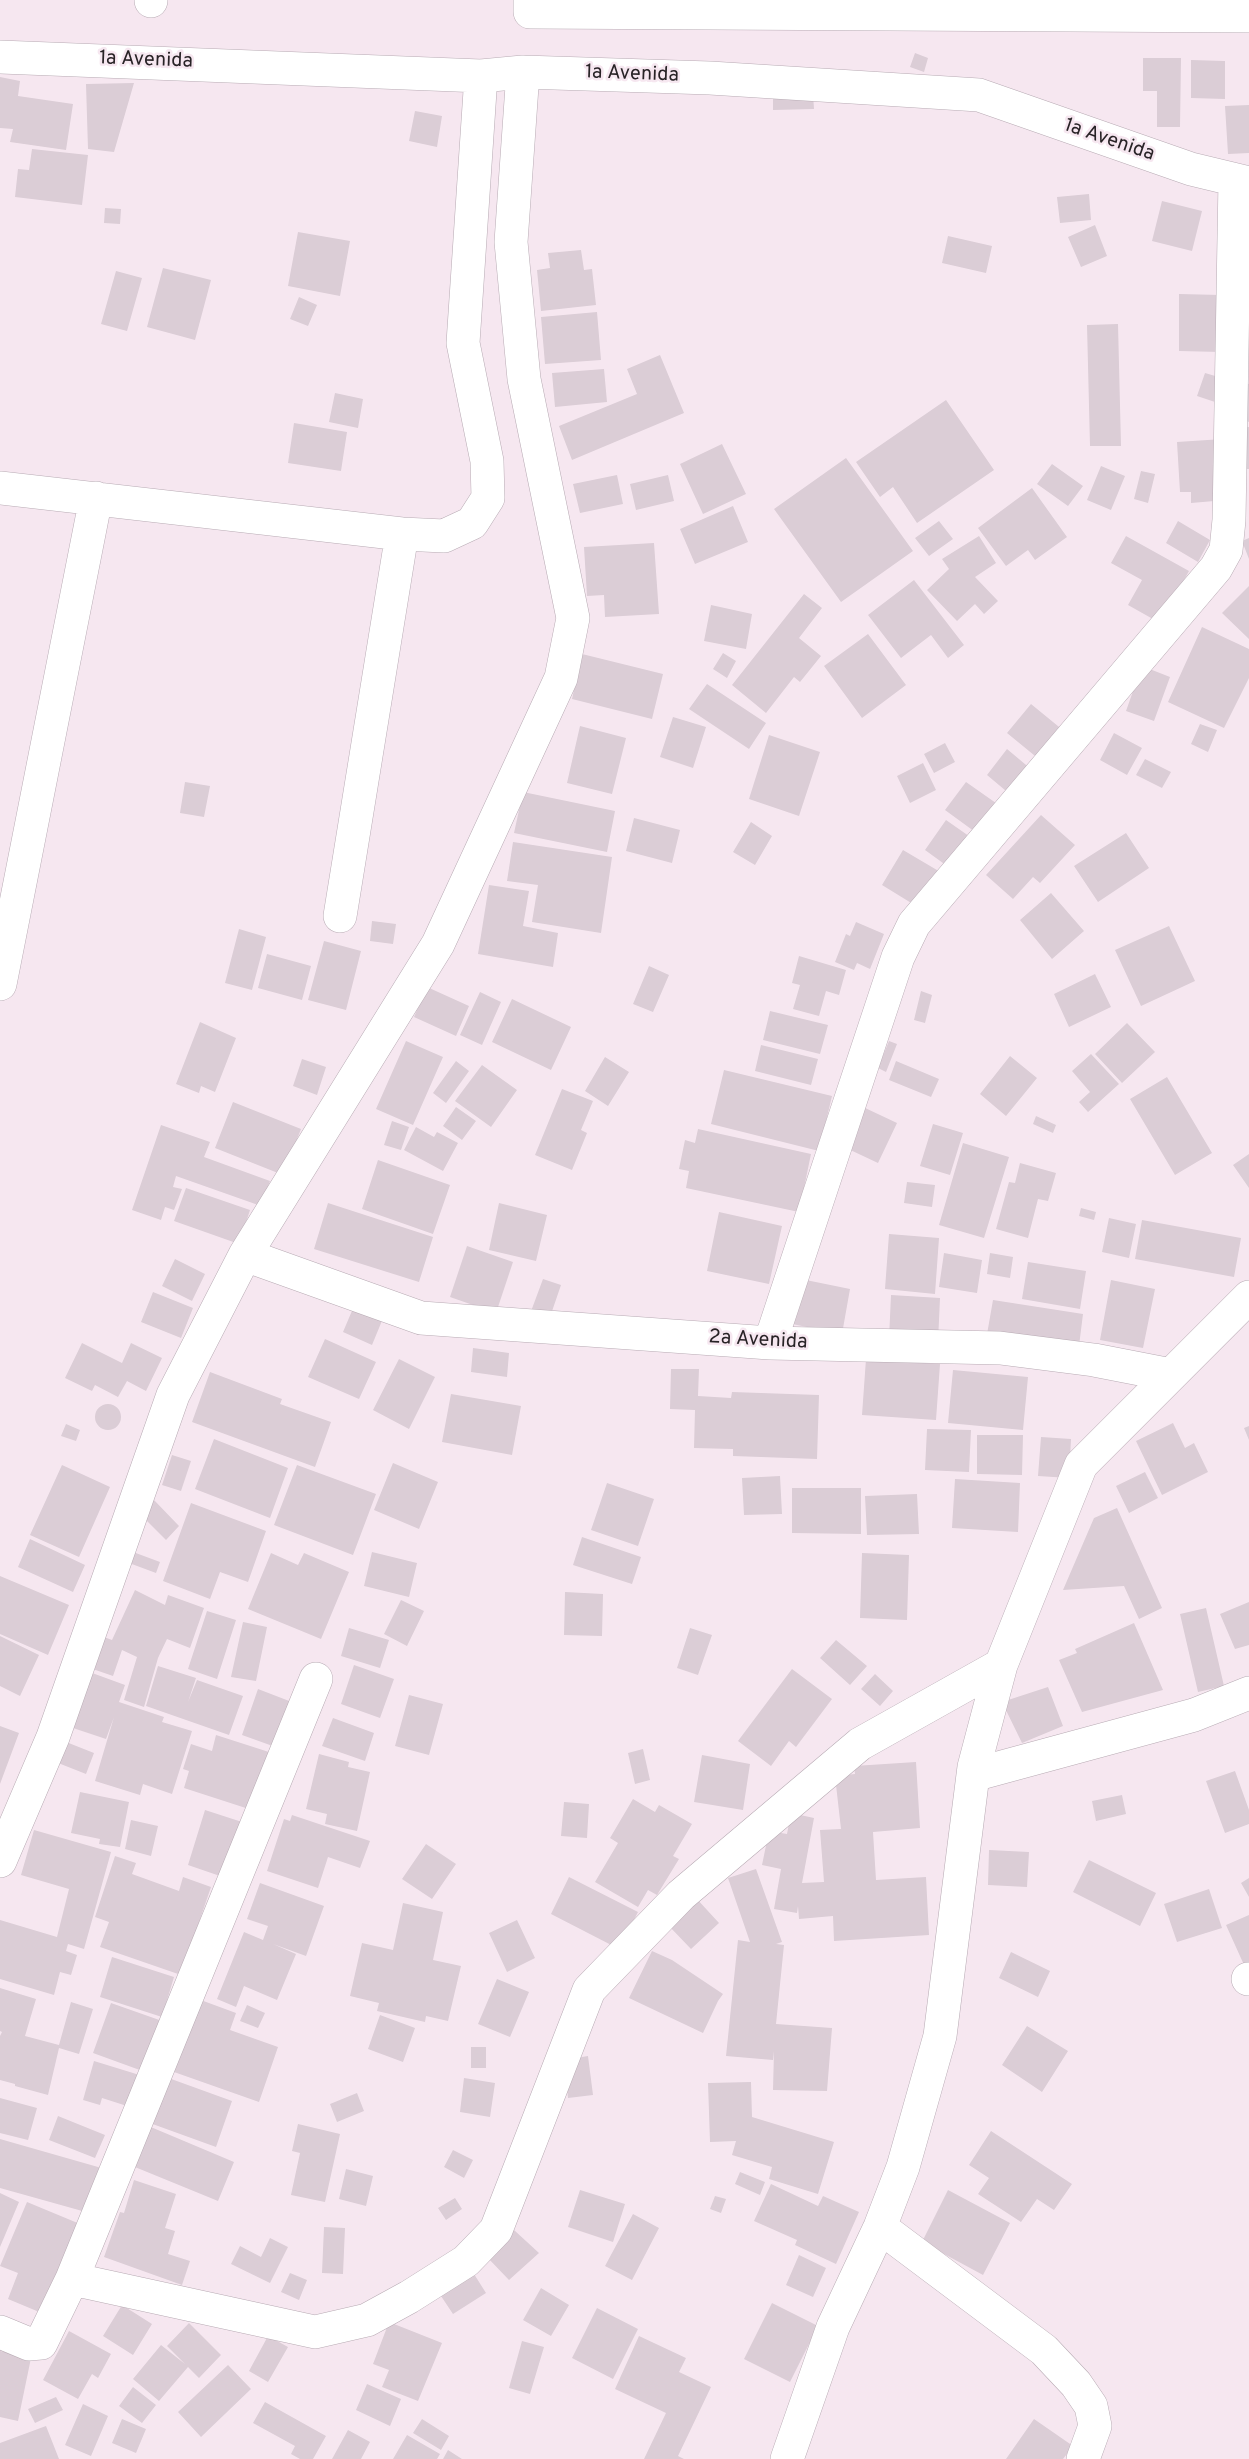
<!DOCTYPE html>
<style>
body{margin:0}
canvas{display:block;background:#f6e7f0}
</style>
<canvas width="1249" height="2459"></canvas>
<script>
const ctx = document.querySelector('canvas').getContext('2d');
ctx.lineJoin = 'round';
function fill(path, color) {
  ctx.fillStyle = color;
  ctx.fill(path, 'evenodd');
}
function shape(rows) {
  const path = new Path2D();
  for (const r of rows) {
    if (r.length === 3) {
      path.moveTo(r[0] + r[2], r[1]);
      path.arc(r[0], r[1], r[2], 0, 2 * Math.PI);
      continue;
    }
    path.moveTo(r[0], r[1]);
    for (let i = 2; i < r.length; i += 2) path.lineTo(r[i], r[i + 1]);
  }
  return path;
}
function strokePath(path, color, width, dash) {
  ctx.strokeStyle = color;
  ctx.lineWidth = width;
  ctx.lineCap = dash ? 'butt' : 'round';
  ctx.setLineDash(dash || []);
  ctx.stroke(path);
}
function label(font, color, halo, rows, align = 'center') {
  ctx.font = font + ' Overpass,sans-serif';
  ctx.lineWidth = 5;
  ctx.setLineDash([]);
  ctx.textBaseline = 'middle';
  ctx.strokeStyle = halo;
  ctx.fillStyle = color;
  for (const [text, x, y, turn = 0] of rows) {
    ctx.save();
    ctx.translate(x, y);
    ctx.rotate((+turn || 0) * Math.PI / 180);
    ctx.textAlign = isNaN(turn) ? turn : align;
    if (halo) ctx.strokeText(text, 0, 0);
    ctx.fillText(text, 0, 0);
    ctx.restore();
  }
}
fill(shape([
 [915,53,928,58,924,72,910,67],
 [1143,58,1181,58,1180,127,1157,127,1157,91,1143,91],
 [1191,60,1225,61,1225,99,1191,98],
 [0,77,20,81,18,96,73,104,66,150,10,142,13,129,0,128],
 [134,83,114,152,88,149,86,84],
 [813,94,814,109,773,110,773,95],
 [1249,105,1249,153,1228,154,1225,106],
 [415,111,442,116,437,147,409,141],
 [32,149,88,155,82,205,15,197,18,169,29,170],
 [1089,194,1091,220,1060,223,1057,197],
 [1162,201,1202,211,1192,251,1152,241],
 [105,208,121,209,120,224,104,223],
 [1095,225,1107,256,1081,267,1068,237],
 [298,232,350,241,340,296,288,286],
 [948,236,992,246,986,273,942,263],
 [581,250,584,270,592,269,596,305,541,311,537,270,550,268,548,253],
 [163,268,211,280,195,340,147,327],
 [116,271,142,278,127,331,101,324],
 [1179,294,1221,295,1221,352,1179,351],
 [299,297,317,305,308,326,290,319],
 [597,312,601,360,545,364,541,317],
 [1118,324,1121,446,1090,446,1087,325],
 [660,355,684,413,572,460,559,426,637,394,627,369],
 [604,369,607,402,555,407,552,373],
 [1205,373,1222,378,1215,402,1197,396],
 [1246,383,1249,384,1249,422,1233,415],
 [335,393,363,399,358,428,329,422],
 [946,400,994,470,917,523,893,487,880,497,856,462],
 [294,423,347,432,341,471,288,463],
 [1235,427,1249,427,1249,469,1235,469],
 [1223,439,1226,500,1191,503,1191,492,1180,492,1177,442],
 [722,444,746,494,703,514,680,464],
 [846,458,913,551,841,602,774,509],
 [1052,464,1083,486,1068,506,1037,484],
 [1101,466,1125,476,1111,510,1087,500],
 [1141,471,1155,474,1148,503,1134,499],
 [617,475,623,504,580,513,573,484],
 [668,475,674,501,636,510,630,484],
 [1032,488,1067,537,1035,560,1028,550,1006,566,978,528],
 [733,506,748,542,695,564,680,529],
 [939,521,953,539,929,556,915,538],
 [1178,521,1210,540,1198,562,1166,543],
 [979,536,996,563,975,577,998,601,984,614,975,604,957,621,927,590,949,569,942,559],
 [1126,536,1189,571,1160,623,1128,605,1142,580,1111,563],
 [1249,538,1249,559,1242,541],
 [654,543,659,614,605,617,604,595,587,596,584,547],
 [914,580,964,645,948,658,931,635,901,658,868,615],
 [1249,586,1249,639,1222,613],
 [804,594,822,608,799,638,821,656,800,682,794,677,766,713,732,685],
 [711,605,752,614,746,649,704,641],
 [1202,627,1249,649,1249,678,1224,728,1168,702],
 [868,634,906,685,862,718,824,666],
 [723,653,736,661,727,678,713,669],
 [582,654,663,674,652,719,572,699],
 [1142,666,1170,677,1154,721,1126,711],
 [707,684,766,723,749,749,689,709],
 [1031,704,1064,731,1040,760,1007,733],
 [673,717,706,727,693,768,660,757],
 [1200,724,1217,730,1208,752,1191,744],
 [580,726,626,738,612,794,567,783],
 [1114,733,1142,748,1127,775,1100,760],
 [769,735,820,752,799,816,749,799],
 [945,743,955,762,934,773,924,754],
 [1007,749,1038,775,1018,801,987,775],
 [1145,759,1171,772,1162,788,1136,775],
 [923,763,936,790,910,803,897,776],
 [185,782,210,786,204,817,180,813],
 [966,782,1003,808,982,837,945,810],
 [523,792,615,811,607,852,514,833],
 [1041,815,1075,845,1040,883,1033,877,1013,899,986,875],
 [634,818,680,830,672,863,626,851],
 [946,820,976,841,954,871,925,850],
 [751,822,772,836,755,865,733,852],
 [1126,833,1149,868,1098,902,1074,866],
 [513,842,612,857,601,933,532,922,538,885,507,881],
 [903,850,942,873,921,909,882,885],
 [489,885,529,891,523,926,558,933,553,967,478,954],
 [1051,893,1084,931,1052,959,1020,920],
 [372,921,396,924,393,944,370,941],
 [856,922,884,934,870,969,857,963,854,970,835,962,846,934,850,936],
 [1169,926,1195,981,1141,1006,1115,950],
 [239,929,266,937,252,990,225,983],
 [324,941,361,951,346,1010,308,1000],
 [267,954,311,966,302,1000,258,988],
 [799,956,846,970,839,995,826,991,819,1016,793,1009,800,985,792,983],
 [649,966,669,975,653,1012,633,1004],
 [1095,974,1111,1007,1069,1027,1054,994],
 [427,987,469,1006,456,1036,414,1017],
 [921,991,932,995,925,1023,914,1020],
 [480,992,501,1002,482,1045,460,1035],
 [512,999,571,1027,551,1070,492,1042],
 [770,1011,828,1025,820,1054,763,1040],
 [200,1022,236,1038,215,1092,201,1086,199,1093,176,1084],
 [1127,1023,1155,1052,1122,1083,1095,1054],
 [406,1041,443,1057,413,1125,376,1109],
 [889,1041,897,1044,886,1072,878,1068],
 [761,1045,818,1059,811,1085,755,1071],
 [1091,1054,1119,1084,1088,1112,1079,1102,1090,1092,1072,1071],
 [1010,1056,1037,1078,1006,1116,980,1094],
 [605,1057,629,1072,608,1106,585,1091],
 [302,1059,326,1067,317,1095,293,1086],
 [456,1061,469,1071,446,1103,433,1093],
 [896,1061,939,1079,931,1097,889,1080],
 [482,1065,517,1090,491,1127,455,1101],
 [724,1070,832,1096,819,1151,711,1124],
 [1167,1077,1212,1153,1175,1175,1130,1099],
 [562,1089,593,1101,581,1130,587,1133,572,1170,535,1155],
 [233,1102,301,1129,283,1175,215,1148],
 [456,1107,476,1121,462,1140,443,1126],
 [863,1107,897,1123,878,1163,844,1147],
 [1036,1116,1056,1125,1053,1133,1033,1124],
 [392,1121,409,1127,401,1150,384,1145],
 [933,1124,963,1133,950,1175,920,1166],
 [161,1125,210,1142,204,1157,270,1181,261,1206,176,1176,173,1187,182,1189,174,1210,165,1207,161,1220,132,1210],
 [416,1127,434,1137,437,1132,458,1143,443,1171,404,1150],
 [698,1129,811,1154,799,1212,686,1188,689,1171,679,1169,685,1140,695,1143],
 [963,1143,1009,1157,984,1238,939,1225],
 [1249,1154,1249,1188,1233,1165],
 [378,1160,450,1185,433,1234,362,1209],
 [1020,1163,1056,1173,1048,1201,1038,1199,1028,1238,996,1229,1009,1182,1015,1183],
 [907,1182,935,1185,932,1207,904,1203],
 [186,1188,250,1210,239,1244,174,1221],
 [328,1203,433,1237,419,1282,314,1249],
 [499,1203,547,1215,536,1261,489,1250],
 [1081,1208,1096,1212,1094,1220,1079,1216],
 [719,1212,782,1226,769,1284,707,1271],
 [1109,1218,1136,1224,1129,1258,1102,1252],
 [1142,1220,1241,1238,1234,1277,1135,1259],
 [889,1234,939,1238,935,1294,885,1289],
 [467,1246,513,1262,496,1313,450,1297],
 [944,1253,982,1260,977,1293,939,1287],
 [990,1253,1013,1257,1010,1278,987,1274],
 [175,1259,205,1274,192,1301,162,1286],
 [1028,1262,1086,1271,1080,1309,1022,1299],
 [543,1279,561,1285,549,1320,530,1314],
 [801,1279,850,1289,842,1334,792,1324],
 [1111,1280,1155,1289,1143,1348,1100,1340],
 [153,1292,193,1308,181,1338,141,1322],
 [891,1295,940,1298,938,1342,889,1339],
 [357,1299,386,1311,372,1345,343,1332],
 [993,1300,1083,1314,1078,1354,986,1340],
 [325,1339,376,1362,359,1399,308,1377],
 [82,1343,122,1363,131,1343,162,1358,146,1391,127,1381,118,1397,95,1385,92,1391,65,1378],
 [473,1348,509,1353,507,1377,471,1372],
 [399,1359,435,1377,409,1429,373,1410],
 [866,1359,940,1364,936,1420,862,1415],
 [671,1369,699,1369,698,1396,731,1398,732,1392,819,1395,817,1459,733,1456,733,1449,694,1448,695,1410,670,1409],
 [953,1370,1028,1377,1023,1430,948,1423],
 [210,1372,282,1399,280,1404,331,1422,315,1467,192,1422],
 [451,1394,521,1406,512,1455,442,1442],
 [108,1417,13],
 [1173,1423,1185,1448,1194,1443,1208,1472,1162,1495,1136,1441],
 [66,1424,80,1430,76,1441,61,1436],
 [1249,1426,1249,1440,1244,1428],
 [927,1429,971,1430,969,1472,925,1470],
 [977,1435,1023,1435,1022,1475,977,1474],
 [1041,1437,1071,1439,1069,1478,1038,1476],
 [214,1439,288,1468,270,1518,195,1489],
 [172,1455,191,1461,181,1491,162,1485],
 [393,1463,438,1482,419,1529,374,1510],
 [62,1465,110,1487,79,1557,30,1535],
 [297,1465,376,1494,353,1555,274,1525],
 [1145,1472,1158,1498,1129,1513,1116,1486],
 [780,1476,782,1514,744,1515,742,1478],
 [955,1479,1020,1483,1018,1532,952,1528],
 [607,1483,654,1499,638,1546,591,1530],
 [792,1488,861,1488,861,1534,792,1533],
 [917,1494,919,1534,867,1535,865,1496],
 [154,1500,179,1526,166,1540,140,1514],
 [191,1503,266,1531,248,1582,220,1572,210,1599,163,1581],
 [1117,1508,1162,1608,1139,1619,1124,1586,1063,1590,1094,1518],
 [582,1537,641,1557,632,1584,573,1565],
 [30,1539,85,1565,73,1592,18,1567],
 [125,1549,160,1562,156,1573,121,1560],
 [372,1552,417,1563,409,1597,364,1586],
 [271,1553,298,1565,304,1553,349,1572,321,1639,248,1609],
 [862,1553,909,1555,907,1620,860,1618],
 [0,1576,69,1605,48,1655,0,1634],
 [135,1590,165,1605,168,1595,204,1608,190,1648,167,1639,158,1658,144,1707,124,1700,137,1657,122,1650,113,1676,84,1666,96,1634,112,1640],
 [565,1592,603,1594,602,1636,564,1635],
 [401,1600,424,1611,407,1646,384,1634],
 [1249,1602,1249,1645,1235,1649,1220,1614],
 [1206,1608,1224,1686,1198,1692,1180,1614],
 [207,1611,236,1620,217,1679,188,1669],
 [243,1622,267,1627,256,1681,231,1677],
 [1134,1623,1163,1690,1082,1712,1059,1660,1077,1653,1075,1649],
 [349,1628,389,1640,380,1668,341,1656],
 [690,1628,712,1635,698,1675,677,1668],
 [0,1636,39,1655,20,1696,0,1686],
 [836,1640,867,1666,850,1685,820,1658],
 [354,1665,394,1679,380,1718,341,1704],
 [158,1666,196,1678,188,1702,197,1680,243,1696,229,1735,146,1706],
 [792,1669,832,1699,796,1747,789,1741,771,1766,738,1741],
 [84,1670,125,1685,119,1702,164,1717,162,1722,192,1731,172,1794,143,1784,140,1795,95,1781,114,1717,106,1739,64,1725],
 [875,1674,893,1691,880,1706,861,1689],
 [1048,1687,1063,1726,1022,1743,1002,1702],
 [258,1689,297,1704,281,1749,242,1735],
 [409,1695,443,1704,429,1755,395,1746],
 [333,1718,374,1733,365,1761,322,1746],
 [0,1726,19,1733,0,1784],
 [216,1735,272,1753,255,1811,184,1788,189,1771,183,1769,191,1744,212,1751],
 [56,1738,94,1753,86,1774,48,1759],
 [643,1749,650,1780,635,1784,628,1753],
 [319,1754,349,1762,348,1767,370,1772,357,1831,325,1824,327,1814,306,1809],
 [702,1755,750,1764,743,1810,694,1802],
 [916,1762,920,1828,873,1832,876,1880,926,1877,929,1935,834,1941,833,1916,799,1919,798,1906,797,1913,774,1909,781,1869,762,1865,769,1831,787,1834,791,1813,814,1818,802,1883,824,1882,820,1830,841,1829,835,1776,855,1774,854,1766],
 [1235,1771,1249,1810,1249,1824,1225,1833,1206,1781],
 [80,1792,129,1802,120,1847,99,1844,100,1839,71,1833],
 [1122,1795,1126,1814,1096,1821,1092,1801],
 [633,1799,655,1812,659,1805,692,1824,673,1856,679,1859,657,1895,648,1890,638,1907,595,1882,618,1843,610,1838],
 [564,1802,589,1804,587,1838,561,1836],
 [205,1810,242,1822,220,1876,188,1865],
 [292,1815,370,1841,360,1868,328,1857,318,1888,267,1871,284,1819,290,1821],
 [131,1820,158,1826,151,1856,125,1849],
 [34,1830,111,1852,84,1949,68,1944,66,1951,77,1955,71,1975,60,1972,54,1995,0,1979,0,1920,57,1937,69,1889,21,1875],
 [426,1844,456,1864,432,1899,402,1879],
 [989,1850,1029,1852,1027,1887,988,1885],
 [115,1856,136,1863,132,1874,179,1891,183,1877,211,1887,181,1975,100,1947,109,1922,95,1917],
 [1089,1860,1156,1893,1140,1926,1073,1892],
 [756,1869,782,1942,776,1944,784,1945,776,2024,832,2028,827,2091,773,2090,774,2051,773,2060,726,2056,738,1940,750,1942,728,1878],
 [569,1877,638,1912,619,1949,551,1914],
 [1249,1878,1249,1897,1241,1883],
 [260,1883,324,1906,306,1956,273,1944,296,1954,277,2000,244,1986,236,2007,217,1999,244,1932,263,1940,268,1926,247,1919],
 [1209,1889,1222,1928,1177,1942,1164,1904],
 [696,1898,719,1923,691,1949,668,1925],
 [403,1903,443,1912,433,1960,461,1966,448,2021,426,2016,425,2022,377,2011,379,2003,350,1996,362,1943,393,1950],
 [1249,1915,1249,1976,1226,1925],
 [517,1920,535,1958,507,1972,489,1933],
 [652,1951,672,1960,723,1994,718,2001,703,2033,629,1998],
 [1011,1952,1050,1971,1038,1997,999,1978],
 [112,1957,174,1977,162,2017,100,1997],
 [497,1979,529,1992,510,2037,478,2024],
 [0,1988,36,1999,25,2036,59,2045,71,2002,93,2009,79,2054,59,2048,48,2095,15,2086,15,2084,0,2080,0,2036,2,2032,0,2031],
 [198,1999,236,2013,230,2030,278,2047,259,2102,174,2072],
 [111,2003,165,2022,148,2073,93,2053],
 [247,2005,265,2013,258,2028,240,2021],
 [380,2015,415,2028,403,2062,368,2049],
 [1027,2026,1068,2051,1042,2092,1002,2065],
 [471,2047,486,2047,486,2068,471,2068],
 [588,2056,593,2095,568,2098,564,2060],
 [94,2061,146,2077,127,2106,102,2098,100,2105,83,2100],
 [163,2076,232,2101,216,2147,147,2122],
 [464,2078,495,2083,490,2117,460,2112],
 [751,2082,752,2117,834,2142,818,2194,769,2179,772,2167,732,2155,736,2141,710,2142,708,2083],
 [357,2093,364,2111,337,2122,330,2104],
 [0,2098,37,2108,28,2140,0,2133],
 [58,2116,105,2135,95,2158,49,2140],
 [298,2124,340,2134,325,2202,291,2195,300,2153,292,2151],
 [146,2125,234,2162,218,2201,130,2165],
 [991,2131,1072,2184,1054,2210,1037,2199,1021,2222,978,2194,989,2178,969,2165],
 [0,2139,105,2169,93,2214,0,2188],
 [453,2150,473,2160,464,2178,444,2167],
 [346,2169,373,2176,366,2206,339,2199],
 [740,2172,765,2182,760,2195,735,2184],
 [134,2180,176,2194,165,2228,175,2231,168,2254,190,2261,182,2285,104,2257,120,2212,124,2213],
 [771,2184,818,2206,823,2196,859,2212,836,2264,795,2245,797,2240,754,2221],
 [580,2190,625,2204,613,2242,568,2227],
 [948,2190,1010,2223,983,2275,922,2242],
 [0,2193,19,2202,0,2247],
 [715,2196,726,2199,721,2213,710,2209],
 [455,2198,462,2209,446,2220,438,2208],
 [27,2202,80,2224,44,2314,8,2299,18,2273,0,2266],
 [633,2214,659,2228,632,2280,605,2266],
 [324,2227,345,2228,343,2274,322,2273],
 [514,2230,539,2253,509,2280,486,2256],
 [270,2238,288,2247,270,2283,231,2264,240,2246,261,2257],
 [799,2255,826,2268,813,2297,786,2285],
 [290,2273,307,2280,299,2300,281,2292],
 [474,2274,486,2293,453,2314,441,2296],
 [541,2288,569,2305,551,2336,523,2320],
 [772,2303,818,2326,790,2382,744,2359],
 [122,2305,152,2324,133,2355,103,2336],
 [597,2308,638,2329,613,2379,572,2358],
 [389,2322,442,2343,418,2401,382,2387,389,2370,373,2364],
 [189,2323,221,2355,199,2378,188,2367,159,2401,133,2379,161,2345,185,2364,167,2346],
 [69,2331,111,2354,98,2378,92,2374,78,2399,43,2380],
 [268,2336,288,2347,268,2382,249,2371],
 [639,2336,686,2358,679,2372,711,2387,678,2456,684,2459,644,2459,666,2413,615,2389],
 [522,2341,544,2347,530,2394,509,2388],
 [0,2351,31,2358,18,2421,0,2417],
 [228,2365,251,2389,201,2437,178,2412],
 [367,2384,401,2399,390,2426,356,2410],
 [133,2387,156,2405,142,2423,119,2406],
 [56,2397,63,2410,35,2423,28,2409],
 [265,2402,326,2436,313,2459,300,2459,291,2454,295,2446,253,2423],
 [83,2404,108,2416,91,2456,65,2445],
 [122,2419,146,2429,136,2453,112,2443],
 [422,2419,449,2436,441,2450,413,2433],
 [1034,2419,1073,2446,1063,2459,1006,2459],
 [46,2426,59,2459,0,2459,0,2443],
 [348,2430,370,2442,361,2459,332,2459],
 [407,2435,440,2454,437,2459,393,2459],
 [448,2450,462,2459,443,2459]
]), '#dbcdd6');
const minor = shape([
 [530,0,530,12,1249,16],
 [151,1,151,0],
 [0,57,481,76,523,72,710,78,979,95,1191,169,1249,183],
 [0,488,402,534,444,536,472,523,488,498,487,461,463,343,481,76],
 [340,916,402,534],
 [0,984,96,498],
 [245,1255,421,1318,770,1343,1000,1348,1094,1360,1171,1375],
 [770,1343,898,957,914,924,1216,568,1226,550,1229,520,1235,180],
 [973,1775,1194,1715,1249,1693],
 [0,1861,53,1737,173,1395,245,1255,438,944,561,678,573,618,524,379,511,242,523,72],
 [1248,1979,1249,1979],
 [880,2227,1044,2350,1076,2384,1091,2406,1095,2426,1083,2459],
 [72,2279,315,2332,367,2320,409,2297,466,2261,496,2230,589,1990,681,1895,860,1744,1001,1665],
 [0,2332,29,2344,41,2343,72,2279,316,1679],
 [787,2459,833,2327,880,2227,903,2167,940,2036,974,1767,1001,1665,1081,1465,1249,1297]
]);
strokePath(minor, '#b8abb4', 34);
strokePath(minor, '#fff', 33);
label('20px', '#282326', '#f6e7f0', [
 ["1a Avenida",146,61,2],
 ["1a Avenida",632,75,2],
 ["1a Avenida",1109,141,19],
 ["2a Avenida",758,1341,3]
]);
</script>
